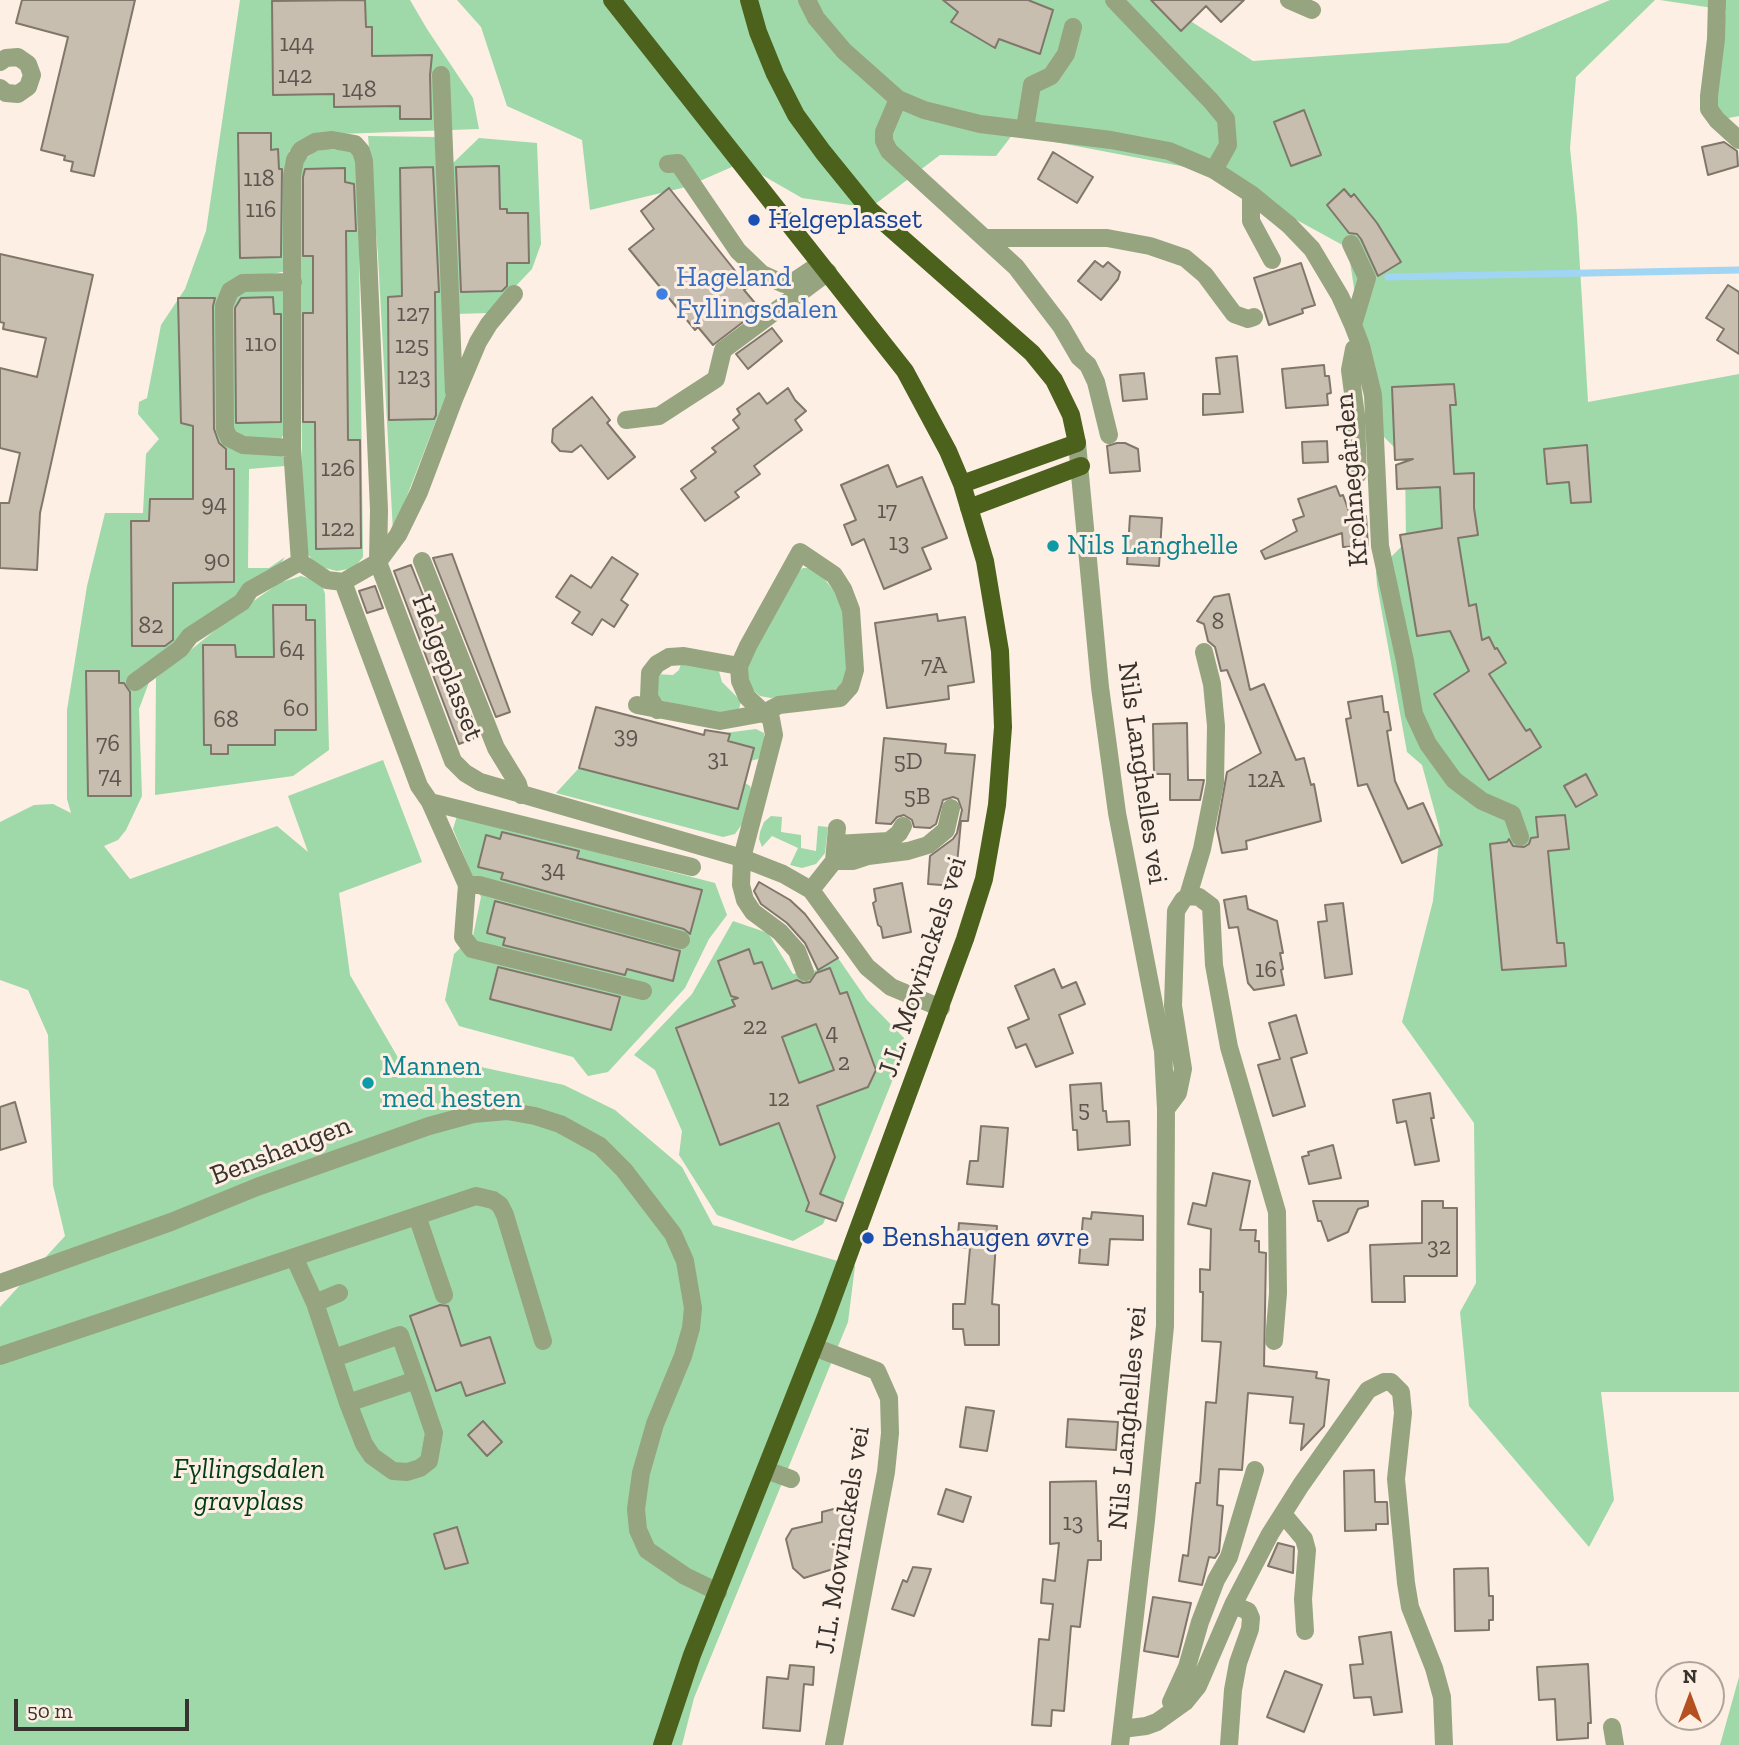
<!DOCTYPE html>
<meta charset="utf-8">
<style>
body{margin:0}
#map{position:relative;width:1739px;height:1745px;overflow:hidden;background:#fdefe3;font-family:"Zilla Slab",serif}
canvas{display:block}
.north{position:absolute;left:1655px;top:1661px;width:70px;height:70px;box-sizing:border-box;background:#fdefe3;border:2px solid #aea49b;border-radius:50%;rotate:0deg;font-size:19px;font-weight:700;line-height:28px;text-align:center;color:#38332e}
.north::after{content:'';display:block;margin:auto;width:24px;height:32px;background:#b55020;clip-path:polygon(50% 0,100% 100%,50% 72%,0 100%)}
.scale{position:absolute;left:14px;top:1699px;width:175px;height:32px;box-sizing:border-box;border:4px solid #38332e;border-top:0;padding-left:9px;font-size:21px;line-height:24px;white-space:nowrap;color:#38332e;-webkit-text-stroke:5px #fdefe3;paint-order:stroke}
</style>
<div id="map">
<canvas width="1739" height="1745"></canvas>
<div class="north">N</div>
<div class="scale">50 m</div>
</div>
<script>
const ctx = document.querySelector('canvas').getContext('2d');
ctx.lineJoin = 'round';
function fill(path, color) {
  ctx.fillStyle = color;
  ctx.fill(path, 'evenodd');
}
function shape(rows) {
  const path = new Path2D();
  for (const r of rows) {
    path.moveTo(r[0], r[1]);
    for (let i = 2; i < r.length; i += 2) path.lineTo(r[i], r[i + 1]);
  }
  return path;
}
function strokePath(path, color, width, dash) {
  ctx.strokeStyle = color;
  ctx.lineWidth = width;
  ctx.lineCap = dash ? 'butt' : 'round';
  ctx.setLineDash(dash || []);
  ctx.stroke(path);
}
function label(font, color, halo, rows, align = 'center') {
  ctx.font = font + ' "Zilla Slab",serif';
  ctx.lineWidth = 6;
  ctx.setLineDash([]);
  ctx.textBaseline = 'middle';
  ctx.strokeStyle = halo;
  ctx.fillStyle = color;
  for (const [text, x, y, turn = 0] of rows) {
    ctx.save();
    ctx.translate(x, y);
    ctx.rotate((+turn || 0) * Math.PI / 180);
    ctx.textAlign = isNaN(turn) ? turn : align;
    if (halo) ctx.strokeText(text, 0, 0);
    ctx.fillText(text, 0, 0);
    ctx.restore();
  }
}
fill(shape([
 [240,0,410,0,427,29,473,98,479,129,339,134,309,141,289,151,286,271,227,284,221,440,233,450,279,454,288,460,285,466,249,469,248,568,269,568,285,557,277,569,157,661,139,709,142,796,126,830,118,840,104,846,130,879,277,826,308,852,288,796,383,760,422,862,339,893,350,975,400,1061,481,1067,564,1085,615,1110,682,1167,713,1225,855,1266,848,1322,694,1698,682,1745,0,1745,0,1307,65,1236,53,1185,48,1035,28,990,0,980,0,822,34,805,53,804,71,813,67,799,67,710,87,586,105,513,143,513,146,454,159,439,138,414,139,402,147,398,161,325,185,289,206,231],
 [457,0,1171,0,1192,22,1253,61,1508,43,1610,0,1655,0,1576,77,1570,148,1577,217,1588,402,1739,374,1739,1392,1601,1392,1614,1500,1589,1547,1469,1406,1460,1312,1476,1283,1474,1123,1402,1022,1433,901,1440,831,1422,765,1407,752,1377,585,1376,572,1406,542,1405,458,1375,428,1348,248,1207,171,1013,134,996,156,940,155,870,208,802,198,741,163,686,187,590,210,582,140,507,106,481,27],
 [1660,0,1739,0,1739,116,1708,122,1726,10],
 [368,136,436,137,446,395,393,532,378,256],
 [479,138,537,143,541,244,532,269,490,313,455,314,453,163],
 [328,149,352,151,358,159,363,557,354,568,337,571,317,566,303,548,299,172,305,159,316,151],
 [290,288,288,427,281,439,246,439,236,432,230,419,232,307,238,294,247,289],
 [803,568,811,568,822,576,841,600,845,620,847,669,844,685,829,692,771,698,760,696,753,690,747,678,745,664,797,572],
 [301,576,321,582,325,594,329,750,293,776,155,795,156,678,234,615,279,583],
 [682,660,717,664,722,682,741,701,739,709,731,712,711,712,655,699,655,674,673,675,679,670],
 [756,729,764,733,765,743,758,759,750,761,728,742,730,734,725,733],
 [579,768,737,809,745,783,750,786,753,795,742,824,735,834,723,837,556,793],
 [457,816,715,883,727,915,709,939,685,988,608,1072,588,1076,573,1057,459,1026,445,1000,454,954,473,936,481,897,453,829],
 [771,816,782,817,781,832,801,835,801,848,816,851,818,826,828,827,825,853,816,864,802,868,790,865,798,848,772,836,762,847,759,839,760,832,764,822],
 [733,921,768,933,793,974,818,970,838,958,867,1000,904,1038,897,1069,843,1203,833,1199,823,1224,793,1241,717,1215,679,1155,682,1131,655,1070,634,1055,692,994],
 [1739,1677,1739,1745,1720,1745]
]), '#9fd8a9');
strokePath(shape([
 [1388,277,1739,270]
]), '#a0d5f4', 7);
const building = shape([
 [22,0,135,0,94,176,71,171,73,162,64,160,65,156,41,150,68,37,16,23,22,0],
 [365,0,366,27,372,27,372,56,432,55,430,75,431,119,400,119,400,106,334,107,334,94,273,95,272,1,365,0],
 [943,0,1028,0,1053,10,1040,54,999,39,995,48,951,22,958,12,943,0],
 [1151,0,1244,0,1221,22,1206,6,1181,31,1151,0],
 [1304,110,1321,155,1291,166,1274,122,1304,110],
 [238,133,271,133,271,150,278,149,279,169,282,169,281,257,240,258,238,133],
 [1724,142,1737,151,1738,166,1708,175,1702,147,1724,142],
 [1053,152,1093,177,1077,203,1038,179,1053,152],
 [499,166,500,209,507,209,507,213,528,213,529,263,507,263,507,286,502,291,461,292,456,167,499,166],
 [433,167,439,292,435,292,436,415,434,419,389,420,388,297,402,296,400,168,433,167],
 [345,168,345,182,354,184,356,231,346,231,348,440,360,440,361,548,316,549,315,422,303,422,303,313,313,313,313,256,303,256,303,177,305,169,345,168],
 [669,188,748,287,744,290,760,309,713,345,698,327,695,330,629,249,654,229,641,211,669,188],
 [1344,189,1351,197,1354,194,1377,223,1401,262,1378,276,1361,239,1357,234,1349,233,1327,205,1344,189],
 [0,254,93,275,40,513,37,570,0,568,0,503,9,503,20,453,0,448,0,368,37,377,46,338,3,329,4,323,0,322,0,254],
 [1095,261,1103,267,1108,262,1120,272,1118,279,1101,300,1078,281,1095,261],
 [1301,263,1315,305,1302,309,1303,313,1269,325,1254,278,1301,263],
 [1728,285,1739,292,1739,354,1717,340,1724,329,1706,318,1728,285],
 [273,297,274,314,281,314,281,422,236,423,235,308,241,298,273,297],
 [178,298,215,298,213,306,214,429,219,443,226,449,226,469,234,469,234,582,173,583,173,640,165,646,132,646,131,521,149,521,150,499,193,499,193,426,181,423,178,298],
 [772,328,782,341,748,369,736,354,772,328],
 [1237,356,1243,412,1203,415,1203,394,1220,394,1216,358,1237,356],
 [1324,365,1325,376,1329,376,1331,393,1327,394,1328,405,1286,408,1282,369,1324,365],
 [1144,373,1147,399,1123,401,1120,375,1144,373],
 [1454,384,1456,405,1450,405,1454,474,1474,473,1474,508,1478,535,1458,538,1469,606,1476,604,1482,640,1489,637,1495,649,1497,648,1506,663,1489,674,1526,731,1530,729,1541,747,1489,780,1434,694,1469,671,1450,631,1417,636,1400,535,1442,528,1441,507,1440,487,1397,489,1396,465,1413,459,1395,460,1392,387,1454,384],
 [788,388,795,400,806,411,795,420,802,430,754,466,760,474,735,492,739,497,705,521,681,489,696,478,691,471,716,452,712,448,739,428,733,420,740,414,737,409,759,393,767,404,788,388],
 [592,397,610,420,607,423,635,457,608,479,581,445,572,452,560,451,552,442,553,429,592,397],
 [1327,441,1328,462,1303,463,1302,442,1327,441],
 [1117,443,1125,443,1138,449,1140,471,1110,473,1107,446,1117,443],
 [1587,445,1591,502,1571,503,1569,482,1547,484,1544,449,1587,445],
 [888,465,897,487,922,477,947,538,922,548,931,569,884,589,864,539,852,545,844,525,856,520,841,485,888,465],
 [1336,486,1340,496,1343,495,1351,517,1366,516,1368,546,1343,547,1342,533,1265,559,1261,551,1297,531,1293,520,1304,516,1298,499,1336,486],
 [1130,516,1162,518,1159,566,1127,564,1130,516],
 [452,554,510,712,496,717,433,558,452,554],
 [612,557,638,574,621,600,628,605,614,627,602,619,592,635,572,623,580,612,556,597,571,575,591,588,612,557],
 [411,565,475,726,477,737,459,744,394,571,411,565],
 [375,586,383,608,367,613,359,591,375,586],
 [1229,594,1250,690,1264,684,1296,760,1304,758,1311,785,1314,784,1321,821,1246,841,1247,849,1222,853,1217,829,1227,772,1261,753,1227,670,1221,671,1215,647,1208,641,1204,624,1197,621,1214,597,1229,594],
 [273,605,306,605,306,620,315,620,316,730,275,730,275,745,228,745,228,754,211,754,211,745,204,745,203,645,235,645,236,657,274,657,273,605],
 [937,614,938,621,965,617,974,682,948,686,949,699,887,708,875,623,937,614],
 [86,671,119,671,119,683,124,683,130,692,131,796,88,796,86,671],
 [1382,696,1384,712,1388,712,1391,730,1387,731,1395,781,1408,809,1423,803,1442,845,1402,863,1367,784,1358,786,1346,719,1351,718,1348,702,1382,696],
 [596,707,704,735,705,730,730,734,728,741,754,748,738,809,579,768,596,707],
 [1187,723,1188,780,1204,780,1200,800,1170,800,1170,774,1154,774,1153,724,1187,723],
 [884,738,946,744,945,753,975,755,968,821,961,821,955,886,928,884,930,856,953,839,957,833,962,810,958,799,953,797,943,800,936,824,930,828,914,827,912,820,904,815,897,817,891,824,876,823,884,738],
 [1586,774,1597,795,1576,807,1564,786,1586,774],
 [1565,815,1569,849,1548,851,1557,943,1564,943,1566,966,1502,970,1490,844,1507,842,1509,839,1513,846,1524,847,1529,844,1531,838,1538,837,1536,817,1565,815],
 [502,832,579,851,577,858,702,890,690,934,684,929,501,879,503,873,478,867,486,835,500,839,502,832],
 [759,882,790,900,805,914,838,958,818,970,805,943,787,923,761,904,754,891,759,882],
 [902,883,911,932,883,938,881,927,878,925,873,903,876,901,874,889,902,883],
 [1246,896,1248,909,1277,921,1283,953,1280,953,1283,969,1281,970,1284,985,1254,990,1248,983,1238,927,1229,928,1224,900,1246,896],
 [495,901,680,951,673,981,627,969,625,975,503,945,505,938,487,933,495,901],
 [1343,903,1352,974,1325,978,1318,922,1327,921,1325,905,1343,903],
 [749,949,754,964,762,962,772,989,797,980,803,983,810,982,816,973,830,968,840,994,847,992,876,1070,868,1087,817,1106,835,1157,820,1194,843,1203,836,1221,806,1211,809,1203,779,1123,720,1145,676,1028,735,1006,732,1000,738,998,731,996,718,961,749,949],
 [816,1024,834,1070,799,1083,782,1037,816,1024],
 [498,967,620,997,611,1030,490,999,498,967],
 [1054,969,1062,988,1076,982,1085,1004,1059,1015,1073,1053,1036,1067,1026,1044,1016,1048,1008,1028,1029,1019,1015,986,1054,969],
 [1296,1015,1307,1053,1291,1058,1305,1106,1273,1116,1258,1065,1280,1059,1269,1023,1296,1015],
 [1101,1083,1103,1111,1106,1111,1107,1122,1129,1121,1130,1145,1078,1150,1077,1130,1073,1130,1070,1085,1101,1083],
 [1430,1093,1434,1118,1431,1118,1439,1161,1415,1165,1406,1121,1397,1123,1393,1100,1430,1093],
 [15,1102,26,1142,0,1150,0,1107,15,1102],
 [981,1126,1008,1128,1003,1187,967,1184,970,1161,978,1161,981,1126],
 [1333,1145,1341,1178,1309,1184,1302,1157,1309,1155,1308,1152,1333,1145],
 [1213,1173,1250,1181,1240,1230,1256,1230,1255,1241,1259,1241,1259,1252,1266,1253,1264,1366,1317,1372,1316,1378,1329,1380,1324,1426,1301,1450,1304,1424,1290,1423,1293,1397,1248,1393,1242,1470,1219,1469,1217,1505,1223,1506,1219,1552,1215,1558,1209,1557,1202,1585,1179,1581,1183,1555,1188,1556,1196,1483,1200,1483,1206,1402,1216,1403,1221,1342,1202,1341,1203,1292,1200,1292,1200,1269,1210,1270,1211,1229,1188,1224,1193,1203,1206,1206,1213,1173],
 [1313,1201,1368,1201,1368,1206,1358,1209,1348,1232,1328,1241,1321,1221,1318,1221,1313,1201],
 [1422,1201,1443,1201,1443,1208,1457,1208,1457,1276,1404,1276,1405,1302,1372,1302,1370,1245,1422,1243,1422,1201],
 [1092,1212,1143,1216,1143,1240,1110,1239,1108,1265,1079,1263,1083,1218,1091,1219,1092,1212],
 [959,1223,997,1226,992,1304,999,1305,999,1345,965,1345,963,1329,953,1329,953,1304,965,1304,970,1248,957,1247,959,1223],
 [440,1305,448,1306,461,1346,490,1337,505,1383,466,1396,461,1382,436,1391,410,1316,440,1305],
 [966,1407,994,1411,987,1451,960,1447,966,1407],
 [1068,1419,1118,1422,1116,1450,1066,1447,1068,1419],
 [483,1421,502,1442,487,1456,468,1435,483,1421],
 [1374,1470,1375,1502,1387,1502,1388,1524,1376,1524,1376,1530,1345,1531,1344,1471,1374,1470],
 [1096,1481,1098,1541,1101,1541,1101,1560,1088,1560,1080,1627,1071,1626,1064,1711,1052,1710,1051,1726,1032,1725,1039,1639,1049,1640,1053,1604,1041,1603,1043,1579,1055,1581,1059,1543,1050,1544,1050,1482,1096,1481],
 [946,1489,971,1497,963,1522,938,1514,946,1489],
 [853,1504,846,1565,804,1578,793,1568,786,1539,792,1529,822,1522,822,1512,853,1504],
 [457,1527,468,1563,445,1569,434,1534,457,1527],
 [1278,1543,1294,1547,1293,1573,1268,1566,1278,1543],
 [913,1567,931,1569,914,1616,892,1609,903,1580,907,1582,913,1567],
 [1488,1568,1489,1596,1493,1596,1493,1620,1489,1620,1489,1630,1455,1631,1454,1569,1488,1568],
 [1153,1597,1191,1603,1178,1657,1144,1651,1153,1597],
 [1391,1632,1402,1712,1374,1715,1371,1697,1354,1698,1350,1665,1363,1664,1359,1637,1391,1632],
 [1588,1664,1591,1723,1588,1723,1588,1738,1557,1740,1555,1699,1539,1700,1537,1667,1588,1664],
 [790,1665,814,1667,813,1685,804,1684,800,1731,763,1728,767,1677,788,1679,790,1665],
 [1285,1671,1322,1685,1304,1732,1267,1717,1285,1671]
]);
fill(building, '#c8beb0');
strokePath(building, '#80776a', 2);
strokePath(shape([
 [807,0,816,18,844,51,898,99,924,110,980,124,1111,140,1169,151,1214,170,1251,194,1289,225,1312,249,1340,296,1353,325,1361,346,1373,395,1380,546,1405,661,1414,714,1428,744,1454,780,1482,801,1512,814,1520,837],
 [1114,0,1211,101,1226,119,1228,145,1214,170],
 [1289,0,1312,10],
 [1717,0,1716,39,1709,96,1709,109,1717,120,1739,140],
 [0,62,6,58,18,57,28,64,32,75,28,87,18,94,6,93,0,88],
 [441,75,454,392],
 [898,99,884,132,884,141,889,151,1016,267,1061,326,1079,357,1088,365,1096,382,1109,435],
 [1025,128,1032,85,1051,76,1066,54,1073,27],
 [668,164,678,163,738,251,762,274,784,284,793,282,820,264],
 [1251,194,1251,221,1272,260],
 [986,238,1107,238,1150,246,1185,258,1205,275,1234,314,1248,319,1254,317],
 [1351,244,1367,278,1353,325],
 [514,294,489,324,478,342,454,399,419,492,398,535,378,562,343,582,327,580,300,562,292,448,292,176,295,160,301,150,315,142,332,140,355,144,361,151,364,161,379,510,378,562,453,761,465,773,480,782,742,858,783,874,811,890,867,967,891,987,941,1008],
 [626,420,659,416,716,379,723,350,828,272],
 [1077,443,1100,687,1117,813,1163,1051,1166,1109,1165,1326,1146,1520,1120,1745],
 [292,448,243,445,229,438,225,429,224,306,230,291,243,283,293,282],
 [1358,474,1356,416,1350,370,1354,349,1361,346],
 [422,561,496,748,518,784,521,795],
 [343,582,419,786,430,802,467,885,463,937,472,949,643,991],
 [135,682,180,649,190,636,242,602,250,590,300,562],
 [637,705,720,721,764,713,779,705,840,698,850,687,855,670,851,610,843,589,834,575,800,552,748,646,739,666,740,681,747,697,764,713,771,719,774,735,742,858,741,885,745,900,753,912,780,932,797,951,805,972],
 [657,710,649,697,650,673,657,664,669,657,684,656,739,666],
 [430,802,692,867],
 [836,844,889,841,899,833,903,826],
 [834,861,853,861,868,856,908,851,928,845,946,830,951,808],
 [467,885,479,885,681,940],
 [811,890,834,861,837,828],
 [1188,896,1202,849,1215,783,1216,726,1212,684,1204,652],
 [1166,1109,1178,1093,1183,1069,1173,1006,1176,911,1183,900,1188,896,1199,897,1211,906,1214,965,1229,1047,1277,1212,1278,1293,1274,1341],
 [417,1216,444,1295],
 [294,1257,315,1303,348,1403,364,1444,372,1456,393,1471,407,1472,420,1468,429,1461,434,1433,416,1380,348,1403],
 [0,1283,171,1222,257,1187,429,1126,473,1114,507,1111,535,1116,560,1124,600,1146,624,1170,673,1234,685,1261,693,1308,691,1328,683,1356,655,1424,641,1473,636,1509,638,1530,647,1550,685,1576,718,1592],
 [315,1303,339,1293],
 [814,1347,877,1371,889,1398,890,1433,886,1472,834,1745],
 [0,1356,476,1196,493,1200,500,1205,505,1215,543,1341],
 [334,1358,400,1335,416,1380],
 [766,1470,791,1479],
 [1283,1514,1304,1539,1307,1550,1303,1599,1305,1631],
 [1175,1709,1171,1702,1187,1667,1200,1622,1216,1580,1229,1557,1255,1470],
 [1612,1727,1615,1745],
 [1122,1729,1146,1726,1157,1722,1185,1702,1198,1686,1233,1605,1270,1534,1301,1485,1368,1390,1384,1382,1391,1382,1401,1392,1403,1413,1396,1479,1406,1583,1410,1607,1434,1668,1442,1697,1444,1745],
 [1229,1745,1233,1690,1238,1663,1250,1629,1251,1618,1248,1611,1233,1605]
]), '#96a480', 18);
strokePath(shape([
 [612,0,905,371,948,451,962,484,985,561,1000,651,1003,727,997,805,984,879,965,939,825,1319,692,1655,662,1745],
 [749,0,758,32,775,74,796,115,823,152,870,210,1032,353,1054,380,1071,415,1077,443,962,484],
 [969,508,1081,466]
]), '#4c621c', 18);
for (const [x, y, r, color] of [
 [754,220,7,"#1a4fb4"],
 [662,294,7,"#3f7fe0"],
 [1053,546,7,"#0f9aa8"],
 [368,1083,7,"#0f9aa8"],
 [868,1238,7,"#1a4fb4"]
]) {
  const dot = new Path2D();
  dot.arc(x, y, r, 0, 2 * Math.PI);
  ctx.fillStyle = color;
  ctx.fill(dot);
  strokePath(dot, '#fdefe3', 2.5);
}
label('24px', '#5c564e', null, [
 ["144",297,44],
 ["142",295,76],
 ["148",359,90],
 ["118",259,179],
 ["116",261,210],
 ["127",413,314],
 ["110",261,344],
 ["125",412,346],
 ["123",414,377],
 ["126",338,469],
 ["94",214,504],
 ["17",887,511],
 ["122",338,529],
 ["13",899,543],
 ["90",217,560],
 ["8",1218,622],
 ["82",151,626],
 ["64",292,650],
 ["7A",934,666],
 ["60",296,709],
 ["68",226,720],
 ["39",626,736],
 ["76",108,744],
 ["31",718,759],
 ["5D",908,762],
 ["74",110,776],
 ["12A",1266,780],
 ["5B",917,797],
 ["34",553,870],
 ["16",1266,970],
 ["22",755,1027],
 ["4",832,1033],
 ["2",844,1063],
 ["12",779,1099],
 ["5",1084,1110],
 ["32",1439,1247],
 ["13",1073,1523]
]);
label('28px', '#164399', '#fdefe3', [
 ["Helgeplasset",768,220],
 ["Benshaugen øvre",882,1238]
], 'left');
label('28px', '#366cbe', '#fdefe3', [
 ["Hageland",676,278],
 ["Fyllingsdalen",676,310]
], 'left');
label('28px', '#38332e', '#fdefe3', [
 ["Krohnegården",1352,480,-95],
 ["Helgeplasset",447,668,69],
 ["Nils Langhelles vei",1142,773,82],
 ["J.L. Mowinckels vei",923,967,-72],
 ["Benshaugen",281,1151,-21],
 ["Nils Langhelles vei",1128,1418,-85],
 ["J.L. Mowinckels vei",843,1540,-81]
]);
label('28px', '#0d838f', '#fdefe3', [
 ["Nils Langhelle",1067,546],
 ["Mannen",382,1067],
 ["med hesten",382,1099]
], 'left');
label('italic 28px', '#003d17', '#fdefe3', [
 ["Fyllingsdalen",249,1470],
 ["gravplass",249,1502]
]);
</script>
